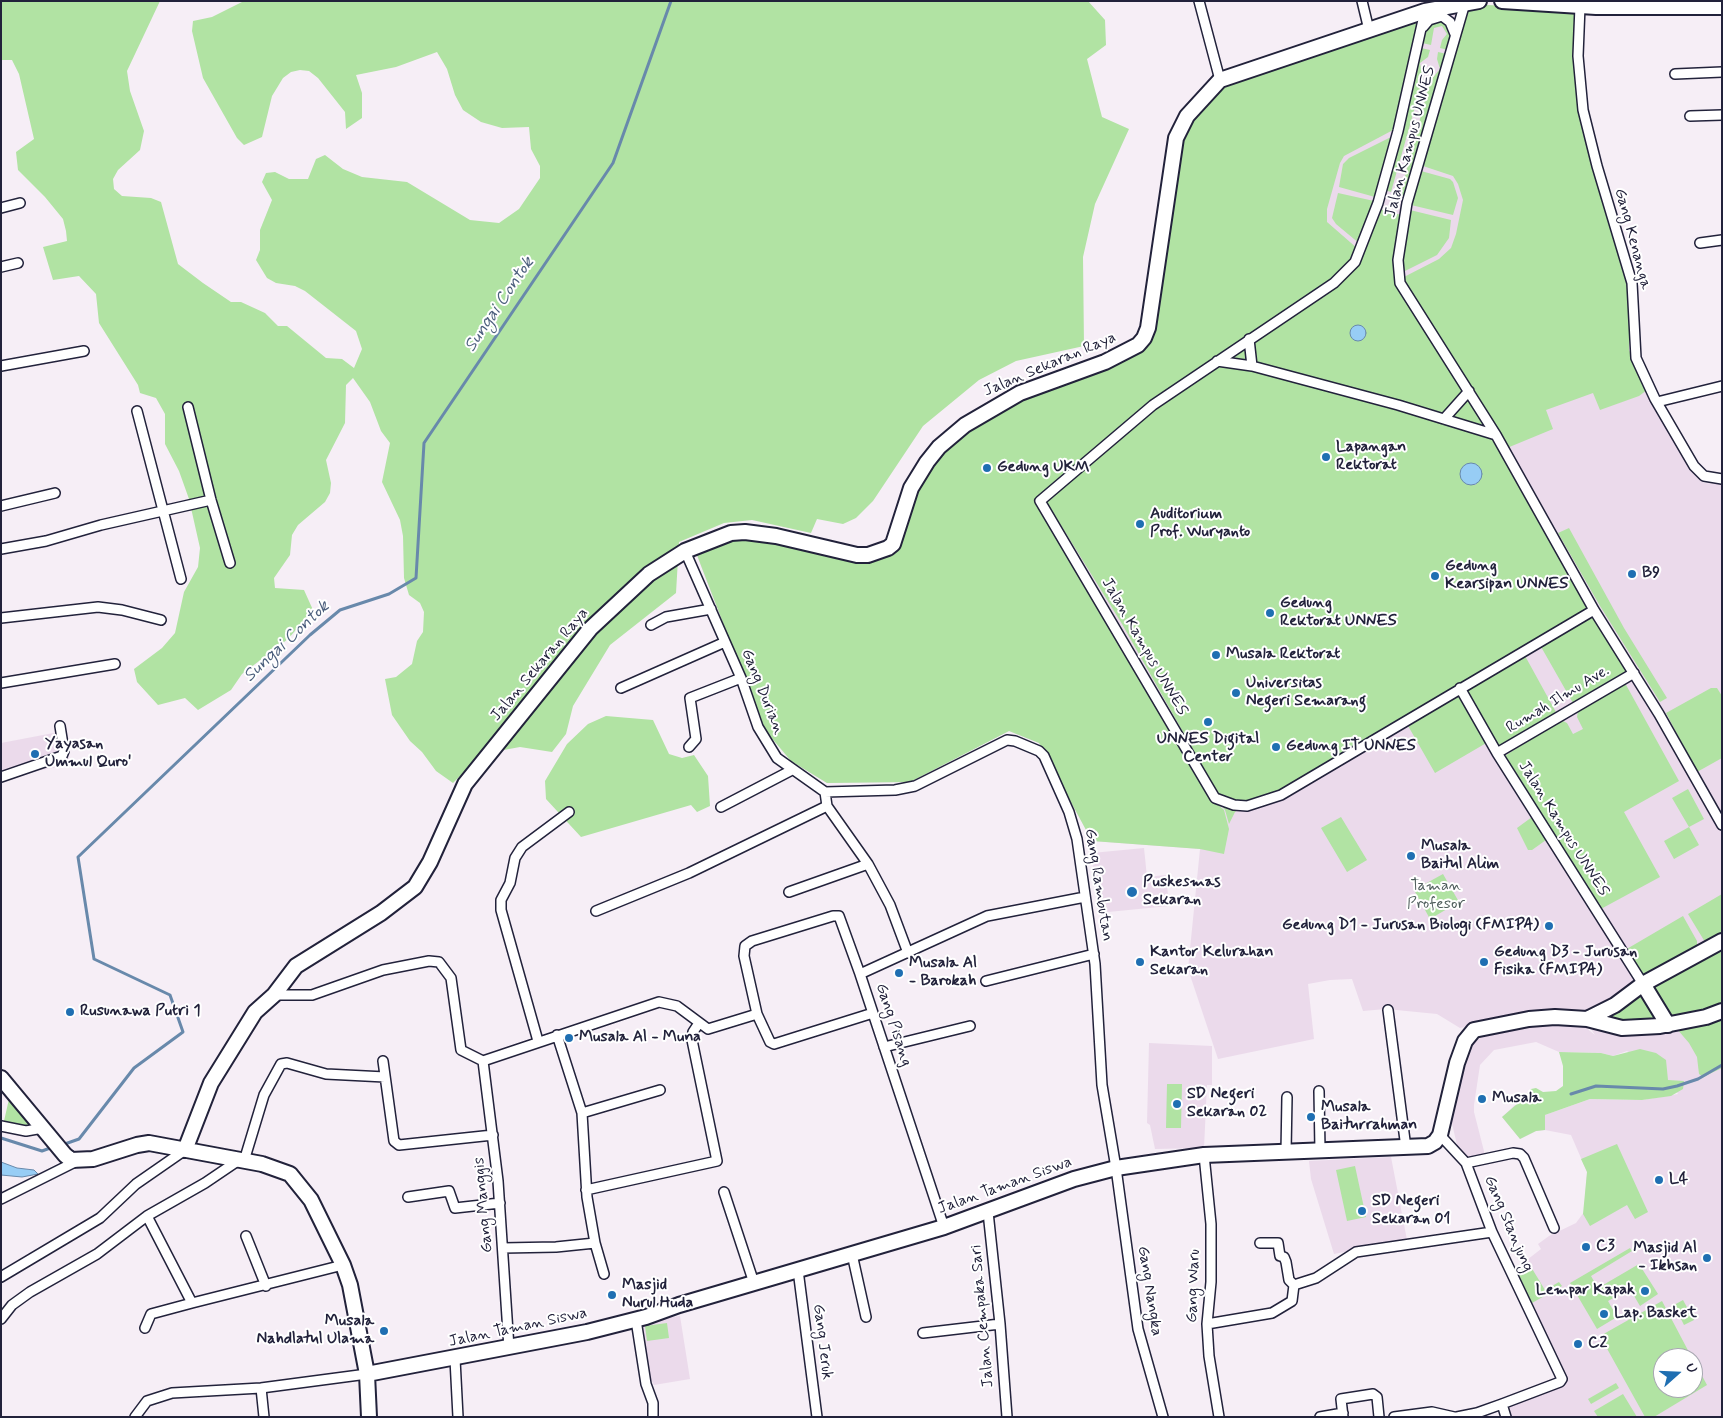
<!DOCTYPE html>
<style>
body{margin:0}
#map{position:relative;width:1723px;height:1418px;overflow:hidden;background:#f6eef6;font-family:Mynerve,sans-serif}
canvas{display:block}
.frame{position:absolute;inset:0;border:2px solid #22223b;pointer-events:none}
.north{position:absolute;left:1653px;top:1348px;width:50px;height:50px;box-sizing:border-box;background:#fff;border:1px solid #a7a7b1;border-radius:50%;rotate:70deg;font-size:14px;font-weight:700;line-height:20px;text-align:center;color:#22223b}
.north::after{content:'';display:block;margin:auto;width:18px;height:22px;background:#1f6fb2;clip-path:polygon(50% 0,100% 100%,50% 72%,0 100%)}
</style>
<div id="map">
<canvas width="1723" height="1418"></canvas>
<div class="frame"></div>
<div class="north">U</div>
</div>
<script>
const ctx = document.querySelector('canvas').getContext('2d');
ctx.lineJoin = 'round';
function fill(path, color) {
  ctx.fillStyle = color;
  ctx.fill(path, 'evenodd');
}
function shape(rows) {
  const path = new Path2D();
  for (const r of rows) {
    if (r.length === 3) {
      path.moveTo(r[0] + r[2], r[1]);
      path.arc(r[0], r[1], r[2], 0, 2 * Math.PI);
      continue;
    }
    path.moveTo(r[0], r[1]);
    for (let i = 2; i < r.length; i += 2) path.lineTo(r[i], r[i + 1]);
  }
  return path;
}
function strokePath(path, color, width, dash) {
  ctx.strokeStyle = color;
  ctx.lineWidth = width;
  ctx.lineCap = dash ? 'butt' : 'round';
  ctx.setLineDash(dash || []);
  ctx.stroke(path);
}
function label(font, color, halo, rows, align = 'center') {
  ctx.font = font + ' Mynerve,sans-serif';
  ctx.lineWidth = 4;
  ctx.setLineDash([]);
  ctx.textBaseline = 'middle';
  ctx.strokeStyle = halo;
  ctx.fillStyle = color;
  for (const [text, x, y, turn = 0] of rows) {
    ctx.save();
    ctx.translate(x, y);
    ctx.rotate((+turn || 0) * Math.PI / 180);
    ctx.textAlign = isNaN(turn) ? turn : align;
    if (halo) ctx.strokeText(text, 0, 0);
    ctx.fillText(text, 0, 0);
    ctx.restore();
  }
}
fill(shape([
 [1488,5,1574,10,1581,119,1629,289,1629,350,1647,390,1689,469,1704,483,1722,484,1722,1417,1511,1417,1508,1406,1564,1381,1514,1270,1541,1249,1538,1244,1549,1236,1576,1223,1584,1212,1587,1172,1571,1135,1545,1130,1536,1131,1520,1139,1502,1117,1515,1105,1545,1115,1590,1099,1642,1100,1678,1094,1668,1080,1627,1051,1613,1056,1601,1053,1559,1052,1536,1042,1494,1050,1480,1065,1474,1105,1474,1112,1485,1155,1468,1160,1457,1145,1450,1115,1455,1088,1472,1039,1518,1025,1580,1023,1595,1035,1582,1016,1551,1010,1460,1028,1437,1014,1386,1009,1363,1011,1352,979,1330,980,1308,984,1314,1039,1218,1059,1188,969,1200,849,1092,841,1039,743,1009,731,910,782,827,783,791,761,735,657,695,550,863,559,1128,356,1419,16],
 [1663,1358,1693,1358,1693,1388,1663,1388],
 [64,731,70,765,1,777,1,743],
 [1144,848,1147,877,1166,875,1169,906,1098,913,1092,853],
 [1149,1043,1212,1046,1212,1085,1207,1085,1204,1148,1155,1149,1150,1125,1147,1123],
 [1391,1157,1407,1240,1334,1254,1311,1179,1309,1161],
 [680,1316,690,1379,654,1385,646,1370,639,1322]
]), '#ebdaeb');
fill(shape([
 [1,1,160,1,127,71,130,91,144,131,140,150,118,170,113,179,114,189,122,196,151,198,161,202,178,264,203,283,231,302,241,302,265,313,278,326,287,326,326,358,342,359,354,368,362,349,356,331,305,291,295,286,276,283,267,278,256,260,260,250,260,230,272,200,262,182,266,173,275,172,289,179,308,179,316,159,325,155,343,169,362,177,407,182,470,220,499,223,519,209,540,178,540,166,531,149,529,127,502,128,481,122,463,110,455,95,447,69,437,52,396,67,356,75,362,93,362,118,346,129,345,112,318,78,309,71,300,70,291,72,283,78,272,96,262,137,244,145,237,138,203,78,192,31,193,21,212,17,244,1,1088,1,1105,20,1106,45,1087,59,1102,117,1129,129,1095,204,1083,257,1084,346,1016,361,979,380,923,426,873,501,856,518,843,524,817,519,811,533,752,520,724,523,679,542,676,593,610,645,573,706,566,734,552,752,520,747,482,754,453,783,436,771,422,752,410,741,392,715,385,679,396,677,412,664,417,641,423,632,424,612,420,603,409,595,404,578,403,536,400,520,382,482,390,443,381,431,370,402,353,378,346,385,345,423,326,460,331,483,330,493,325,502,298,525,292,535,290,555,274,578,275,588,304,590,313,610,288,639,242,674,231,690,198,710,185,698,158,705,137,682,134,669,162,648,175,633,184,592,198,567,200,548,189,499,179,471,165,444,165,414,156,398,140,393,138,385,99,323,96,294,79,276,53,280,43,247,67,241,66,231,63,219,45,197,18,170,16,152,34,139,19,74,12,60,1,60],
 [1488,5,1574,10,1581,119,1621,256,1629,289,1629,350,1647,390,1639,396,1600,410,1593,393,1546,410,1553,429,1507,448,1406,288,1402,278,1439,259,1451,248,1456,234,1463,200,1458,184,1453,176,1423,166,1467,11,1473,6],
 [1420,19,1395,129,1344,156,1340,163,1327,209,1327,222,1358,249,1352,260,1331,280,1150,404,1037,500,1213,800,1224,810,1229,829,1224,854,1200,849,1092,841,1039,743,1009,731,910,782,827,783,791,761,764,729,695,550,743,534,888,553,913,496,943,451,987,415,1142,346,1181,139,1190,122,1222,84],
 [1438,20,1444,21,1451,32,1448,50,1440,48,1442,40,1447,34,1442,26,1434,28,1431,45,1422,43,1426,30,1430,24],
 [1421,48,1430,50,1428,57,1420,63,1423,79,1391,192,1385,190],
 [1438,52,1447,54,1406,197,1400,195,1430,81,1440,69,1437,59],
 [1393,136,1375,197,1339,187,1343,164,1349,158],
 [1421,171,1450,179,1453,182,1458,198,1453,215,1411,205],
 [1338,193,1374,201,1360,244,1336,224,1332,218],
 [1380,209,1401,215,1394,261,1394,278,1400,292,1465,391,1444,416,1255,364,1251,339,1347,273],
 [1410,210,1451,220,1449,238,1437,255,1401,273,1400,261],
 [1246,343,1249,362,1225,359],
 [1217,363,1251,368,1494,437,1589,609,1279,792,1248,802,1233,802,1219,796,1122,624,1046,501,1155,407],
 [1468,464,1476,485,1469,485,1460,474,1462,468],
 [1469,396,1489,430,1449,418],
 [1569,528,1624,628,1667,698,1660,702,1600,606,1558,533],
 [1593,615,1628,672,1573,703,1540,645],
 [1524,654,1557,714,1498,749,1464,690],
 [1625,683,1679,781,1624,812,1660,877,1599,910,1503,757,1561,720,1567,723,1573,734,1583,729,1577,717,1578,711],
 [1711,688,1717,688,1722,696,1722,758,1697,772,1666,713],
 [1459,693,1488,742,1435,773,1407,724],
 [606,716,653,720,669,754,682,758,694,755,708,776,710,806,697,812,691,805,581,837,546,799,545,781,567,744,588,724],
 [1688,789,1704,819,1689,827,1699,845,1674,859,1664,841,1689,827,1672,798],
 [1220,804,1242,807,1235,812,1229,824,1225,810],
 [1341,817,1367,860,1347,872,1321,828],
 [1532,817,1546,840,1532,850,1528,850,1517,828],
 [1443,874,1459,902,1430,919,1414,890],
 [1722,894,1722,936,1705,942,1688,914],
 [1683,916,1697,941,1697,949,1644,978,1625,950],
 [1722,944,1722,1008,1673,1020,1651,987],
 [1643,990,1663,1022,1624,1025,1597,1019],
 [1722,1018,1722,1068,1703,1077,1699,1074,1697,1057,1689,1043,1677,1029],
 [1640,1049,1656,1053,1666,1060,1668,1080,1684,1081,1683,1089,1671,1096,1642,1100,1590,1099,1545,1115,1545,1130,1536,1131,1520,1139,1502,1117,1524,1098,1531,1089,1536,1088,1543,1092,1556,1091,1563,1086,1563,1066,1559,1052,1601,1053,1613,1056],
 [1167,1084,1182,1084,1181,1128,1166,1128],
 [9,1099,29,1120,31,1123,29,1125,26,1127,4,1121],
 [1617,1144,1648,1212,1635,1219,1627,1205,1590,1226,1583,1214,1587,1172,1581,1159],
 [1355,1166,1366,1217,1347,1221,1336,1170],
 [1630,1248,1632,1251,1591,1276,1598,1288,1639,1264,1658,1294,1640,1306,1630,1289,1608,1301,1617,1317,1597,1329,1570,1283],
 [1528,1262,1545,1290,1559,1282,1562,1286,1532,1303,1516,1270],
 [1683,1300,1694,1320,1684,1325,1674,1305],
 [1662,1301,1692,1358,1663,1358,1663,1388,1693,1388,1693,1359,1707,1385,1654,1417,1645,1417,1600,1336],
 [667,1323,669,1338,647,1341,645,1326],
 [1616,1383,1619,1388,1591,1404,1588,1399],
 [1623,1394,1637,1417,1598,1417,1594,1411]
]), '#b1e3a3');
const water = shape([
 [1358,333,8],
 [1471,474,11],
 [1,1162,17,1168,34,1170,38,1174,22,1177,1,1175,1,1162]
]);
fill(water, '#97cdf5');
strokePath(water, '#6889ab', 1);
strokePath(shape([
 [1571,1094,1596,1086,1663,1089,1677,1086,1698,1079,1722,1065],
 [1,1138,42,1151,53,1147],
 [62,1145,79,1139,134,1068,183,1032,170,995,94,959,78,857,310,635,340,610,389,594,416,578,424,443,613,163,671,1]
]), '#6889ab', 3);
const minor = shape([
 [1199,1,1220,80],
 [1362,1,1369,30],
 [1465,3,1407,203,1398,260,1400,283,1496,435,1594,610,1659,714,1722,825],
 [1580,6,1578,56,1583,110,1597,166,1632,283,1636,358,1655,399,1694,466,1704,476,1722,479],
 [1425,11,1398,131,1378,203,1355,262,1334,283,1153,405,1040,501,1215,798,1234,805,1247,806,1281,795,1594,610],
 [1423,27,1429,20,1442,16,1450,22,1455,34],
 [1675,74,1722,72],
 [1690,116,1722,115],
 [1,208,20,203],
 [1700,243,1722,240],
 [1,267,18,263],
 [1249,339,1252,366],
 [1217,361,1252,366,1398,405,1496,435],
 [1,366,84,351],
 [1657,402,1722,386],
 [188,407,211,500,230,563],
 [137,411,181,579],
 [1444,419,1469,391],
 [1,506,55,493],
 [1,549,46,541,101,525,211,500],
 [685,551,741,678,758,727,777,758,825,792,827,806,868,864,890,905,908,953],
 [1,618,98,607,122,610,161,620],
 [651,625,666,617,711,609],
 [1,683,115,664],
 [621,688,725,642],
 [1460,688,1497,753,1643,984],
 [689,747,696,739,690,698,741,678],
 [1497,753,1634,673],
 [1,777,62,756,64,751,60,726],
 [825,792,895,790,915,786,1007,740,1015,741,1039,751,1044,756,1069,812,1077,839,1095,964,1102,1085,1116,1168,1138,1329,1163,1417],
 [721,807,792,770],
 [789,892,868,864],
 [596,911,689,873,827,806],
 [860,974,987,916,1085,897],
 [986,981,1094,954],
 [274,995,312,995,383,970,429,961,439,962,451,978,461,1050,483,1061,659,1002,677,1006,708,1029,757,1014,770,1042,774,1044,873,1013],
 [1388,1010,1406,1148],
 [757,1014,744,956,745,946,752,941,833,916,839,916,860,974,944,1227],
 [557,1035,582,1113,587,1197,595,1243,604,1274],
 [538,1041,501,910,501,900,510,883,515,858,522,847,569,812],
 [884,1047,970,1026],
 [383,1061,394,1141,399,1145,493,1135],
 [483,1061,498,1181,509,1348],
 [1319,1091,1320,1151],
 [582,1113,660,1090],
 [1,1126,26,1131,43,1128],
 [1440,1135,1466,1163,1492,1232,1562,1379,1560,1382,1502,1404,1477,1413,1457,1417],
 [1286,1152,1287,1097],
 [1204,1155,1211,1224,1211,1282,1207,1324,1209,1356,1219,1417],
 [244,1161,264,1095,281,1064,287,1063,326,1074,385,1077],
 [1466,1163,1513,1153,1520,1154,1524,1158,1554,1228],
 [586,1190,717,1161,692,1040,693,1032,699,1023],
 [724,1192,754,1283],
 [408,1197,449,1191,455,1208,500,1203],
 [1,1199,77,1161],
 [988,1212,1000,1324,1007,1417],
 [147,1216,192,1303,343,1265],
 [246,1236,266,1286],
 [1260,1243,1278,1243,1280,1256,1284,1257,1286,1262,1289,1280,1294,1285],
 [503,1248,556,1247,595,1243],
 [852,1254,866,1317],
 [798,1270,817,1417],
 [1,1277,100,1218,136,1184,185,1150],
 [1,1319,12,1305,30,1292,97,1254,147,1216,205,1183,239,1160],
 [636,1320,646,1384,653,1403,653,1417],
 [1207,1324,1272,1313,1292,1301,1294,1285,1316,1278,1356,1252,1492,1232],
 [145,1328,151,1314,192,1303],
 [923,1333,1000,1324],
 [455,1359,458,1417],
 [261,1388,264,1417],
 [1502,1404,1506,1417],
 [135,1417,147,1401,172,1393,261,1388,367,1374],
 [1320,1417,1343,1413],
 [1343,1417,1341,1399,1373,1394,1377,1397,1379,1417],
 [1394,1417,1432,1412,1454,1417]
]);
const secondary = shape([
 [1502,1,1596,7,1722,7],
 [1643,984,1668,1025],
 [1587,1019,1615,1005,1643,984,1722,941],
 [1,1078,65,1155,71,1160,93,1159,137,1145,149,1143,262,1164,290,1174,311,1200,343,1265,350,1285,367,1374,369,1417],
 [185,1150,211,1083,255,1012,274,995,296,966,381,913,415,887,430,862,465,784,590,629,649,574,685,551,731,533,745,532,776,536,857,555,868,555,888,548,893,544,911,488,927,462,939,447,965,425,1020,393,1105,362,1138,345,1144,338,1148,328,1176,138,1187,116,1220,80,1425,11,1479,1],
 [367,1374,587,1332,646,1317,679,1305,944,1227,1074,1179,1116,1168,1204,1155,1428,1146,1435,1142,1440,1135,1457,1063,1465,1041,1474,1030,1529,1019,1555,1017,1587,1019,1622,1028,1660,1026,1706,1017,1722,1011]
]);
strokePath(minor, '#22223b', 12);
strokePath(secondary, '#22223b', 18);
strokePath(minor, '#fff', 9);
strokePath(secondary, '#fff', 14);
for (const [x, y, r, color] of [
 [1326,457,5,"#1f6fb2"],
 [987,468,5,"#1f6fb2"],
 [1140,524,5,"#1f6fb2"],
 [1632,574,5,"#1f6fb2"],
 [1435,576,5,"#1f6fb2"],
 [1270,613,5,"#1f6fb2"],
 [1216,655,5,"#1f6fb2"],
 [1236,693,5,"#1f6fb2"],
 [1208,722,5,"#1f6fb2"],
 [1276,747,5,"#1f6fb2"],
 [35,754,5,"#1f6fb2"],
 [1411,856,5,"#1f6fb2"],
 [1132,892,6,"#1f6fb2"],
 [1549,926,5,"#1f6fb2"],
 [1140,962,5,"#1f6fb2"],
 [1484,962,5,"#1f6fb2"],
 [899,973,5,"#1f6fb2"],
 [70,1012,5,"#1f6fb2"],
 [569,1038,5,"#1f6fb2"],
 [1482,1099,5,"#1f6fb2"],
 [1177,1104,5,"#1f6fb2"],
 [1311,1117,5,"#1f6fb2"],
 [1659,1180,5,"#1f6fb2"],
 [1362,1211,5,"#1f6fb2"],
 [1586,1247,5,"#1f6fb2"],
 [1707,1258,5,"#1f6fb2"],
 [1645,1291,5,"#1f6fb2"],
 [612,1295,5,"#1f6fb2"],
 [1604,1314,5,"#1f6fb2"],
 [384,1331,5,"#1f6fb2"],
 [1578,1344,5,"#1f6fb2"]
]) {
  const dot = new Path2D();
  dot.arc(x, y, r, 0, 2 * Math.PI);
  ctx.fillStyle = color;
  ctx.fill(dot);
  strokePath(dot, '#fff', 2);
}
label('16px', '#22223b', '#fff', [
 ["Jalan Kampus UNNES",1411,142,-75],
 ["Gang Kenanga",1632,239,75],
 ["Jalan Sekaran Raya",1050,365,-23],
 ["Jalan Kampus UNNES",1144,647,60],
 ["Jalan Sekaran Raya",540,665,-50],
 ["Gang Durian",762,692,68],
 ["Rumah Ilmu Ave.",1558,700,-31],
 ["Jalan Kampus UNNES",1563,829,58],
 ["Gang Rambutan",1098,885,81],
 ["Gang Pisang",893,1025,72],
 ["Jalan Taman Siswa",1005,1186,-20],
 ["Gang Manggis",484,1205,-95],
 ["Gang Stanjung",1508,1224,67],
 ["Gang Waru",1194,1286,-88],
 ["Gang Nangka",1149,1291,81],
 ["Jalan Cempaka Sari",983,1316,-95],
 ["Jalan Taman Siswa",518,1328,-12],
 ["Gang Jeruk",822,1342,83]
]);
label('bold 16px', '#22223b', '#fff', [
 ["Lapangan",1336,448],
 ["Rektorat",1336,466],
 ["Gedung UKM",997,468],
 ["Auditorium",1150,515],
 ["Prof. Wuryanto",1150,533],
 ["Gedung",1445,567],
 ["Kearsipan UNNES",1445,585],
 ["B9",1642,574],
 ["Gedung",1280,604],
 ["Rektorat UNNES",1280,622],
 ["Musala Rektorat",1226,655],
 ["Universitas",1246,684],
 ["Negeri Semarang",1246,702],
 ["UNNES Digital",1208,740,"center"],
 ["Center",1208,758,"center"],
 ["Yayasan",45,745],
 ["Ummul Quro'",45,763],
 ["Gedung IT UNNES",1286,747],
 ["Musala",1421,847],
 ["Baitul Alim",1421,865],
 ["Puskesmas",1143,883],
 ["Sekaran",1143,901],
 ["Gedung D1 - Jurusan Biologi (FMIPA)",1539,926,"right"],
 ["Kantor Kelurahan",1150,953],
 ["Sekaran",1150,971],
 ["Gedung D3 - Jurusan",1494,953],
 ["Fisika (FMIPA)",1494,971],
 ["Musala Al",909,964],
 ["- Barokah",909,982],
 ["Rusunawa Putri 1",80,1012],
 ["Musala Al - Muna",579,1038],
 ["SD Negeri",1187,1095],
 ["Sekaran 02",1187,1113],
 ["Musala",1492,1099],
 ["Musala",1321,1108],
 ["Baiturrahman",1321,1126],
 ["L4",1669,1180],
 ["SD Negeri",1372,1202],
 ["Sekaran 01",1372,1220],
 ["C3",1596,1247],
 ["Masjid Al",1697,1249,"right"],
 ["- Ikhsan",1697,1267,"right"],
 ["Masjid",622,1286],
 ["Nurul Huda",622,1304],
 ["Lempar Kapak",1635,1291,"right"],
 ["Lap. Basket",1614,1314],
 ["Musala",374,1322,"right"],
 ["Nahdlatul Ulama",374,1340,"right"],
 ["C2",1588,1344]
], 'left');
label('16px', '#4d5c5a', '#fff', [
 ["Taman",1436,887],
 ["Profesor",1436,905]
]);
label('italic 18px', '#4b5e7c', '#fff', [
 ["Sungai Contok",500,305,-56],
 ["Sungai Contok",287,642,-43]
]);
</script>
